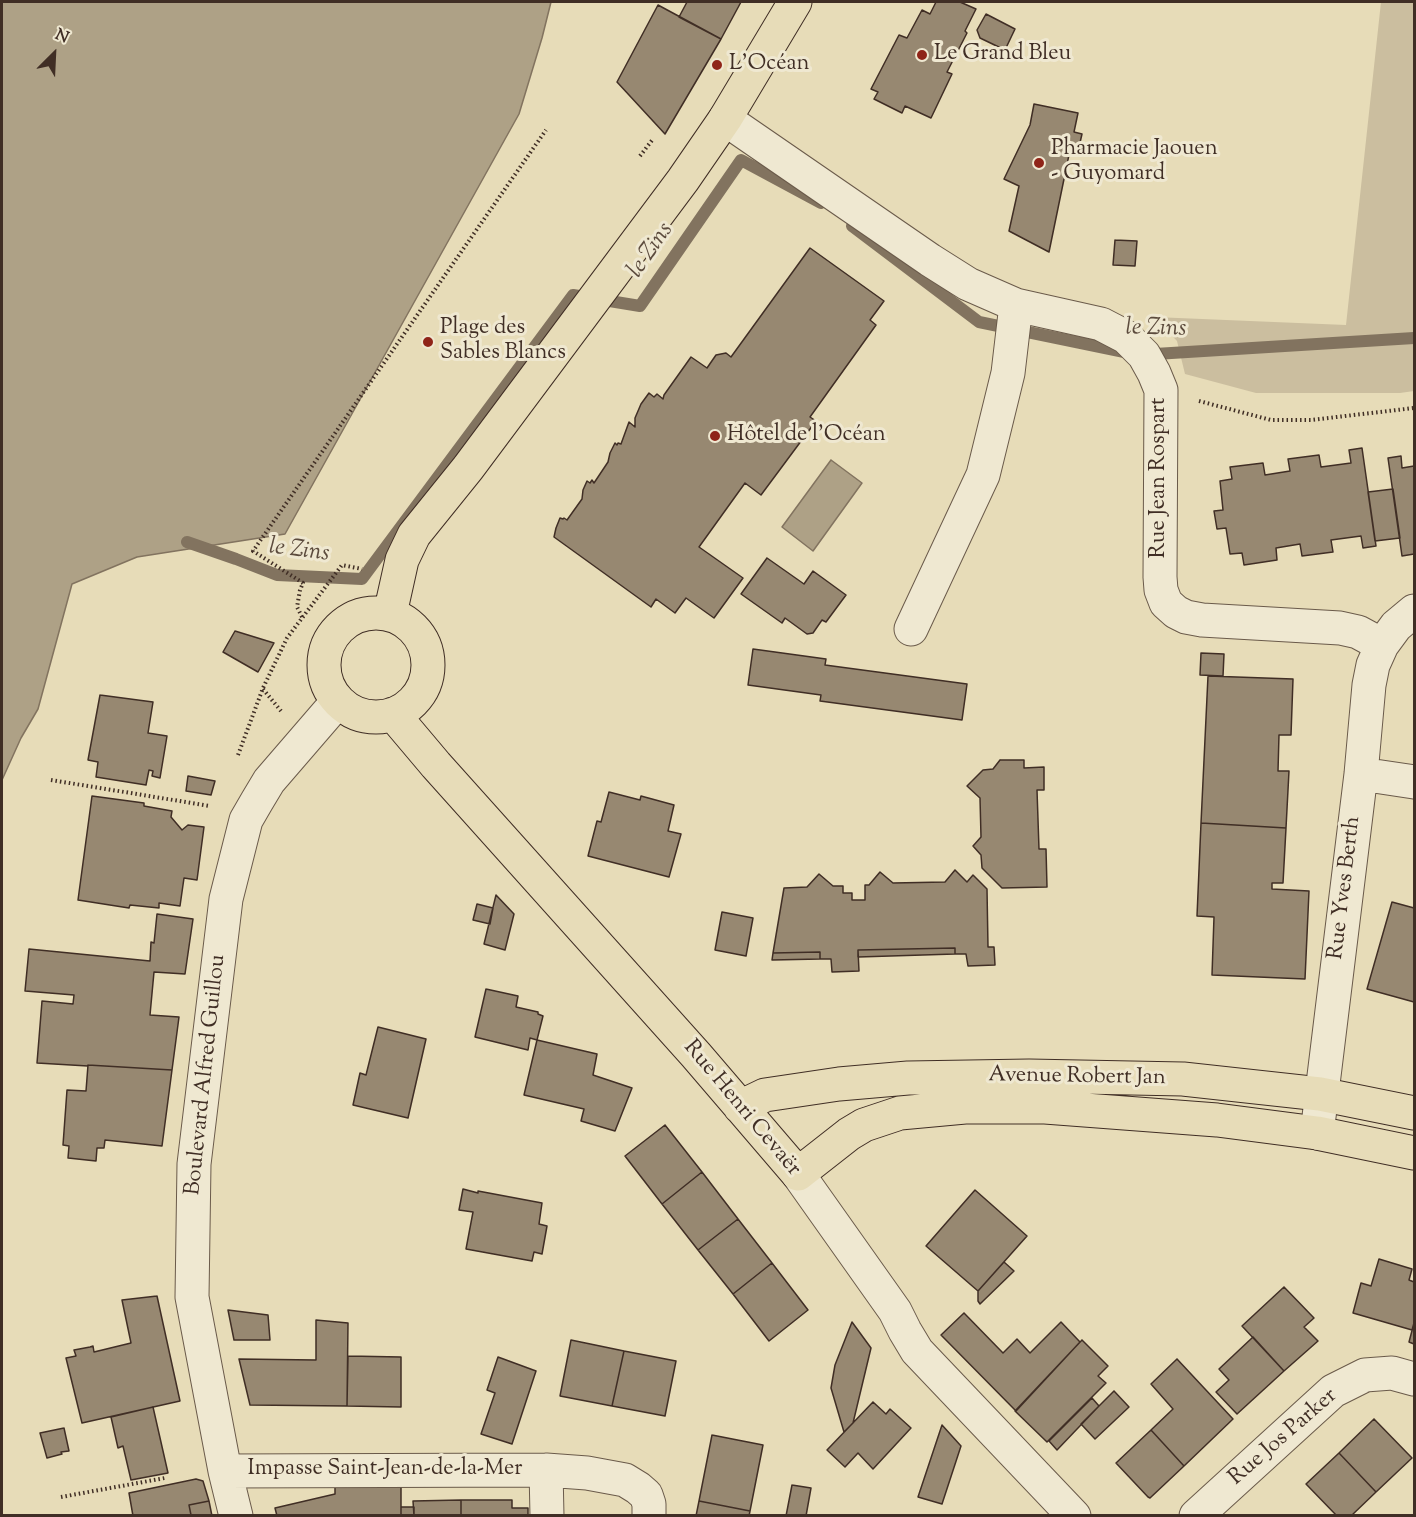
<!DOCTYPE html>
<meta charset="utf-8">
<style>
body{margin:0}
#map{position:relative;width:1416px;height:1517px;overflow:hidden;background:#e7dcb8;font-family:"Sorts Mill Goudy",serif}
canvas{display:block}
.frame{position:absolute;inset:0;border:3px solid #402e25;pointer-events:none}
.north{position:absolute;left:24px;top:24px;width:60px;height:60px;-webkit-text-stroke:4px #efe8d1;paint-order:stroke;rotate:24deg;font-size:16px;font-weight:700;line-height:24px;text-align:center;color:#402e25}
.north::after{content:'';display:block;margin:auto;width:21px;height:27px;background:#402e25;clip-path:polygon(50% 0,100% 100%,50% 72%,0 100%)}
</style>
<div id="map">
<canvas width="1416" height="1517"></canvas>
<div class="frame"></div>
<div class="north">N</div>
</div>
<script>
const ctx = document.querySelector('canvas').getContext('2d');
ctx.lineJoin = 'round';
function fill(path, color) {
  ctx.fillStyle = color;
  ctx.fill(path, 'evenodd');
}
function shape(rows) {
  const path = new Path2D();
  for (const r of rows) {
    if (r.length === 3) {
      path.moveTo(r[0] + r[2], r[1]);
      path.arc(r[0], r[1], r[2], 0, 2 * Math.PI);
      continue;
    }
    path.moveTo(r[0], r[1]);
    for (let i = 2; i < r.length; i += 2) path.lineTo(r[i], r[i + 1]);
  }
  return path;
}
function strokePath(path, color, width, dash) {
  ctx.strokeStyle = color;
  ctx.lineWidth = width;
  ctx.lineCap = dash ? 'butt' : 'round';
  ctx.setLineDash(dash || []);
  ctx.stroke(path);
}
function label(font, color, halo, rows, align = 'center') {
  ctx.font = font + ' "Sorts Mill Goudy",serif';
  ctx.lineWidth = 6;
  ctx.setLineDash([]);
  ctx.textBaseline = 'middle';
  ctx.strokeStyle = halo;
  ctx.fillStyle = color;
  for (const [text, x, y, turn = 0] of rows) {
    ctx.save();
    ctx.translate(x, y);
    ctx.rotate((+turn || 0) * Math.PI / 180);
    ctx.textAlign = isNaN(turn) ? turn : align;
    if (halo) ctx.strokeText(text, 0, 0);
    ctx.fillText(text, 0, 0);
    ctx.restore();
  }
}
fill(shape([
 [1381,2,1414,2,1414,391,1400,393,1256,393,1185,374,1177,341,1154,317,1346,325]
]), '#cbbe9f');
const water = shape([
 [2,2,551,2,542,38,519,114,285,534,137,557,72,584,38,709,21,738,2,780,2,2],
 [831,460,862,483,813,551,782,527,831,460]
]);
fill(water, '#aea186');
strokePath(water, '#82735f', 1.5);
strokePath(shape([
 [852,226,979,322,1139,355,1414,338],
 [187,542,236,559,277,575,362,579,573,295,640,306,741,160,821,203]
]), '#82735f', 12);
const building = shape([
 [687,2,741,2,721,39,679,17,687,2],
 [936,2,960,2,976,9,965,31,967,33,947,72,952,74,931,118,905,106,902,113,874,99,878,92,871,89,899,35,907,38,922,10,930,14,936,2],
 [658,5,721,39,665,134,617,82,658,5],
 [986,14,1015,29,1005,50,980,38,977,30,986,14],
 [1034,104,1078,113,1074,132,1082,134,1079,147,1071,145,1049,252,1009,231,1019,186,1004,179,1030,125,1034,104],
 [1115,240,1137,241,1135,266,1113,265,1115,240],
 [810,248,884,301,870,320,876,325,810,417,816,421,761,495,745,483,699,547,743,578,714,618,686,598,675,613,656,599,651,607,554,537,556,528,560,518,563,519,564,518,567,520,582,499,583,490,587,481,590,483,592,480,594,483,608,462,610,453,615,443,617,445,618,443,621,444,629,422,635,427,635,418,641,404,649,393,654,397,657,394,663,399,664,395,691,357,707,368,716,355,726,353,731,357,810,248],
 [1362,448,1376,546,1363,548,1361,536,1331,540,1333,552,1302,556,1300,544,1276,548,1277,560,1244,565,1242,553,1230,554,1226,528,1217,529,1214,511,1223,510,1220,481,1232,479,1230,467,1263,463,1265,475,1290,471,1288,459,1319,455,1321,467,1351,463,1349,450,1362,448],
 [1401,456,1402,468,1414,466,1414,554,1402,556,1388,458,1401,456],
 [1393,489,1400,538,1375,541,1368,492,1393,489],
 [767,558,804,584,813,571,846,595,826,622,822,620,813,633,807,634,785,618,782,623,741,594,767,558],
 [235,631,274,643,258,672,223,652,235,631],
 [753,649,826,659,825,665,967,684,962,720,820,701,821,695,748,685,753,649],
 [1201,653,1224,654,1223,676,1200,675,1201,653],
 [1208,676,1293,679,1291,735,1279,735,1278,771,1289,771,1286,828,1201,823,1208,676],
 [100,695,153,702,148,733,167,736,160,778,152,776,153,771,149,770,146,785,96,777,98,762,88,760,100,695],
 [1000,760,1024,760,1024,768,1044,767,1044,790,1037,790,1039,849,1046,849,1047,887,1002,888,982,868,981,855,973,846,981,837,980,798,967,786,983,770,993,769,1000,760],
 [188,776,215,781,211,795,186,791,188,776],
 [609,792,640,800,641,796,674,805,668,831,681,834,669,877,588,856,597,821,601,822,609,792],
 [92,796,144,803,144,806,172,811,171,817,182,830,188,825,204,827,197,880,184,878,180,906,159,903,159,908,130,905,129,908,78,900,92,796],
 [1201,823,1286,828,1283,883,1272,883,1272,889,1309,891,1305,979,1212,975,1214,917,1197,916,1201,823],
 [955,870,967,882,973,875,987,889,988,947,994,947,995,965,968,966,966,954,955,954,955,948,858,950,859,971,832,972,831,959,820,959,820,952,773,953,784,888,807,887,819,874,833,886,843,886,843,893,852,893,852,900,865,900,865,885,869,885,880,872,893,883,945,882,955,870],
 [496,895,514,914,505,950,484,944,496,895],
 [1392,902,1414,908,1414,1002,1367,989,1392,902],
 [477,904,493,908,490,924,473,920,477,904],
 [722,912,753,918,746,956,715,950,722,912],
 [157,914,193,919,185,974,154,972,150,1015,179,1017,172,1070,88,1065,88,1066,37,1063,42,1001,73,1004,74,995,25,991,29,949,150,961,151,942,154,943,157,914],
 [955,948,955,954,858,957,858,950,955,948],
 [820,952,820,959,772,960,773,953,820,952],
 [486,989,518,996,516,1007,538,1012,538,1014,543,1016,537,1040,530,1038,528,1050,475,1037,486,989],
 [378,1027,426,1039,408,1118,353,1105,360,1073,366,1075,378,1027],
 [537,1040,597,1054,593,1075,632,1088,615,1131,581,1121,584,1109,524,1095,537,1040],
 [88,1065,172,1070,162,1146,105,1140,104,1148,97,1148,96,1161,68,1158,69,1146,63,1145,67,1090,86,1091,88,1065],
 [665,1125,702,1172,662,1204,625,1156,665,1125],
 [702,1172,738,1219,698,1250,662,1204,702,1172],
 [463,1189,478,1193,478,1191,542,1203,539,1224,547,1226,542,1254,534,1252,532,1261,466,1249,473,1212,459,1210,463,1189],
 [975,1190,1027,1236,978,1291,926,1246,975,1190],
 [738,1219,772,1263,733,1294,698,1250,738,1219],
 [1379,1259,1412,1269,1409,1280,1414,1282,1414,1323,1412,1330,1353,1313,1361,1283,1371,1286,1379,1259],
 [1004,1262,1014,1271,980,1304,978,1301,978,1291,1004,1262],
 [772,1263,808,1310,769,1341,733,1294,772,1263],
 [1284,1287,1314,1318,1304,1327,1318,1341,1284,1371,1242,1326,1284,1287],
 [157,1296,180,1401,82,1423,66,1358,76,1356,74,1350,90,1347,93,1346,94,1352,131,1343,122,1300,157,1296],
 [228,1310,268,1315,270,1340,234,1340,228,1310],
 [964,1313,1003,1353,1017,1339,1030,1353,1061,1322,1080,1342,1016,1411,941,1335,964,1313],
 [316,1320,348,1323,347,1406,250,1405,239,1359,316,1360,316,1320],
 [852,1322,871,1348,853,1423,844,1432,831,1388,835,1365,852,1322],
 [1414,1323,1414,1344,1409,1342,1414,1323],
 [1253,1337,1284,1371,1237,1414,1216,1392,1229,1380,1219,1369,1253,1337],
 [571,1340,624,1351,612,1406,560,1396,571,1340],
 [1082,1340,1108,1366,1098,1376,1106,1383,1047,1442,1015,1411,1082,1340],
 [624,1351,676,1361,665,1416,612,1406,624,1351],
 [348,1356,401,1357,401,1407,347,1406,348,1356],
 [498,1357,536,1371,512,1444,481,1434,495,1393,487,1390,498,1357],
 [1177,1359,1233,1419,1184,1466,1151,1430,1173,1409,1151,1384,1177,1359],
 [1114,1391,1129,1407,1095,1439,1081,1424,1114,1391],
 [1092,1398,1099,1406,1057,1450,1049,1441,1092,1398],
 [873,1402,886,1414,890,1409,911,1428,873,1469,858,1453,845,1467,827,1450,873,1402],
 [153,1407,168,1473,131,1480,123,1446,118,1448,111,1417,153,1407],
 [1374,1419,1412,1458,1376,1492,1339,1453,1374,1419],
 [942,1425,961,1446,942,1504,918,1497,942,1425],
 [64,1428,69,1451,61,1452,62,1454,47,1458,40,1433,64,1428],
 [1151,1430,1184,1466,1150,1498,1148,1497,1116,1463,1151,1430],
 [712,1435,763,1445,750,1511,699,1501,712,1435],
 [1339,1453,1376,1492,1351,1516,1337,1516,1306,1484,1339,1453],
 [196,1479,203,1481,209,1501,189,1505,191,1515,194,1516,133,1516,129,1493,196,1479],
 [401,1485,401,1516,277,1516,275,1508,335,1494,335,1486,401,1485],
 [792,1485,811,1488,806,1516,786,1516,792,1485],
 [461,1500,461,1516,414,1516,413,1501,461,1500],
 [461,1500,512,1500,512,1508,528,1508,528,1516,461,1516,461,1500],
 [209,1501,212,1516,191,1515,189,1505,209,1501],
 [699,1501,750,1511,749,1516,696,1516,699,1501],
 [401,1507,414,1507,414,1516,401,1516,401,1507]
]);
fill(building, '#978871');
strokePath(building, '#402e25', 1.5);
const minor = shape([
 [725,119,930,260,968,284,1016,305,1101,324,1126,337,1144,355,1154,373,1161,390,1160,577,1161,590,1166,603,1176,612,1186,617,1202,620,1340,628,1358,632,1382,645],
 [911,629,983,475,1008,373,1016,305],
 [1361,774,1414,782],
 [1317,1133,1361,774,1369,685,1373,665,1382,645,1396,626,1414,611],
 [798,1174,895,1311,905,1331,917,1351,1074,1516],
 [546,1470,547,1516],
 [225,1471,546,1470,587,1473,625,1480,638,1488,646,1495,649,1504,649,1516],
 [236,1516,225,1471,192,1297,194,1164,226,899,246,820,257,801,269,781,338,701],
 [1196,1516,1333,1391,1365,1375,1392,1373,1414,1379]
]);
const major = shape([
 [376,665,52],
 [390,614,402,560,414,535,468,468,683,180,725,119,795,2],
 [393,714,436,765,696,1055,798,1174,849,1134,864,1125,900,1113,965,1107,1045,1107,1217,1120,1317,1133,1414,1153],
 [740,1107,765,1095,839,1084,908,1078,1029,1076,1183,1079,1320,1094,1414,1113]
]);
strokePath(minor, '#6a5a4a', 35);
strokePath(major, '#402e25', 35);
strokePath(shape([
 [640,156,653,139],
 [1199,401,1271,420,1311,420,1414,408],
 [302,617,297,607,300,590,303,583,253,551,546,130],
 [263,689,281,711],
 [238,755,263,688,287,638,342,565,362,569],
 [51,780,210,806],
 [61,1497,165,1478]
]), '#402e25', 4, [1.5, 3]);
strokePath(minor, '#efe8d1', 33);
strokePath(major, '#e7dcb8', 33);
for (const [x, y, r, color] of [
 [922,55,6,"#8f2418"],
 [717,65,6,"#8f2418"],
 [1039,163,6,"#8f2418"],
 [428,342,6,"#8f2418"],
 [715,436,6,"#8f2418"]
]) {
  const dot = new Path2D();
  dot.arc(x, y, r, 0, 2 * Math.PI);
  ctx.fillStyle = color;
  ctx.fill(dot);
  strokePath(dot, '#efe8d1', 2);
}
label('22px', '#402e25', '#efe8d1', [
 ["Le Grand Bleu",934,55],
 ["L'Océan",729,65],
 ["Pharmacie Jaouen",1051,150],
 ["- Guyomard",1051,175],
 ["Plage des",440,329],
 ["Sables Blancs",440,354],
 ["Hôtel de l'Océan",727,436]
], 'left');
label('22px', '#402e25', '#efe8d1', [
 ["Rue Jean Rospart",1160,478,-90],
 ["Rue Yves Berth",1346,888,-83],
 ["Boulevard Alfred Guillou",207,1075,-84],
 ["Avenue Robert Jan",1077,1078,1],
 ["Rue Henri Cevaër",741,1109,50],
 ["Rue Jos Parker",1284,1438,-41],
 ["Impasse Saint-Jean-de-la-Mer",385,1470]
]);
label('italic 24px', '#5c4b3d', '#efe8d1', [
 ["le Zins",652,251,-55],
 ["le Zins",1156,330,1],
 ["le Zins",299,552,7]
]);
</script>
